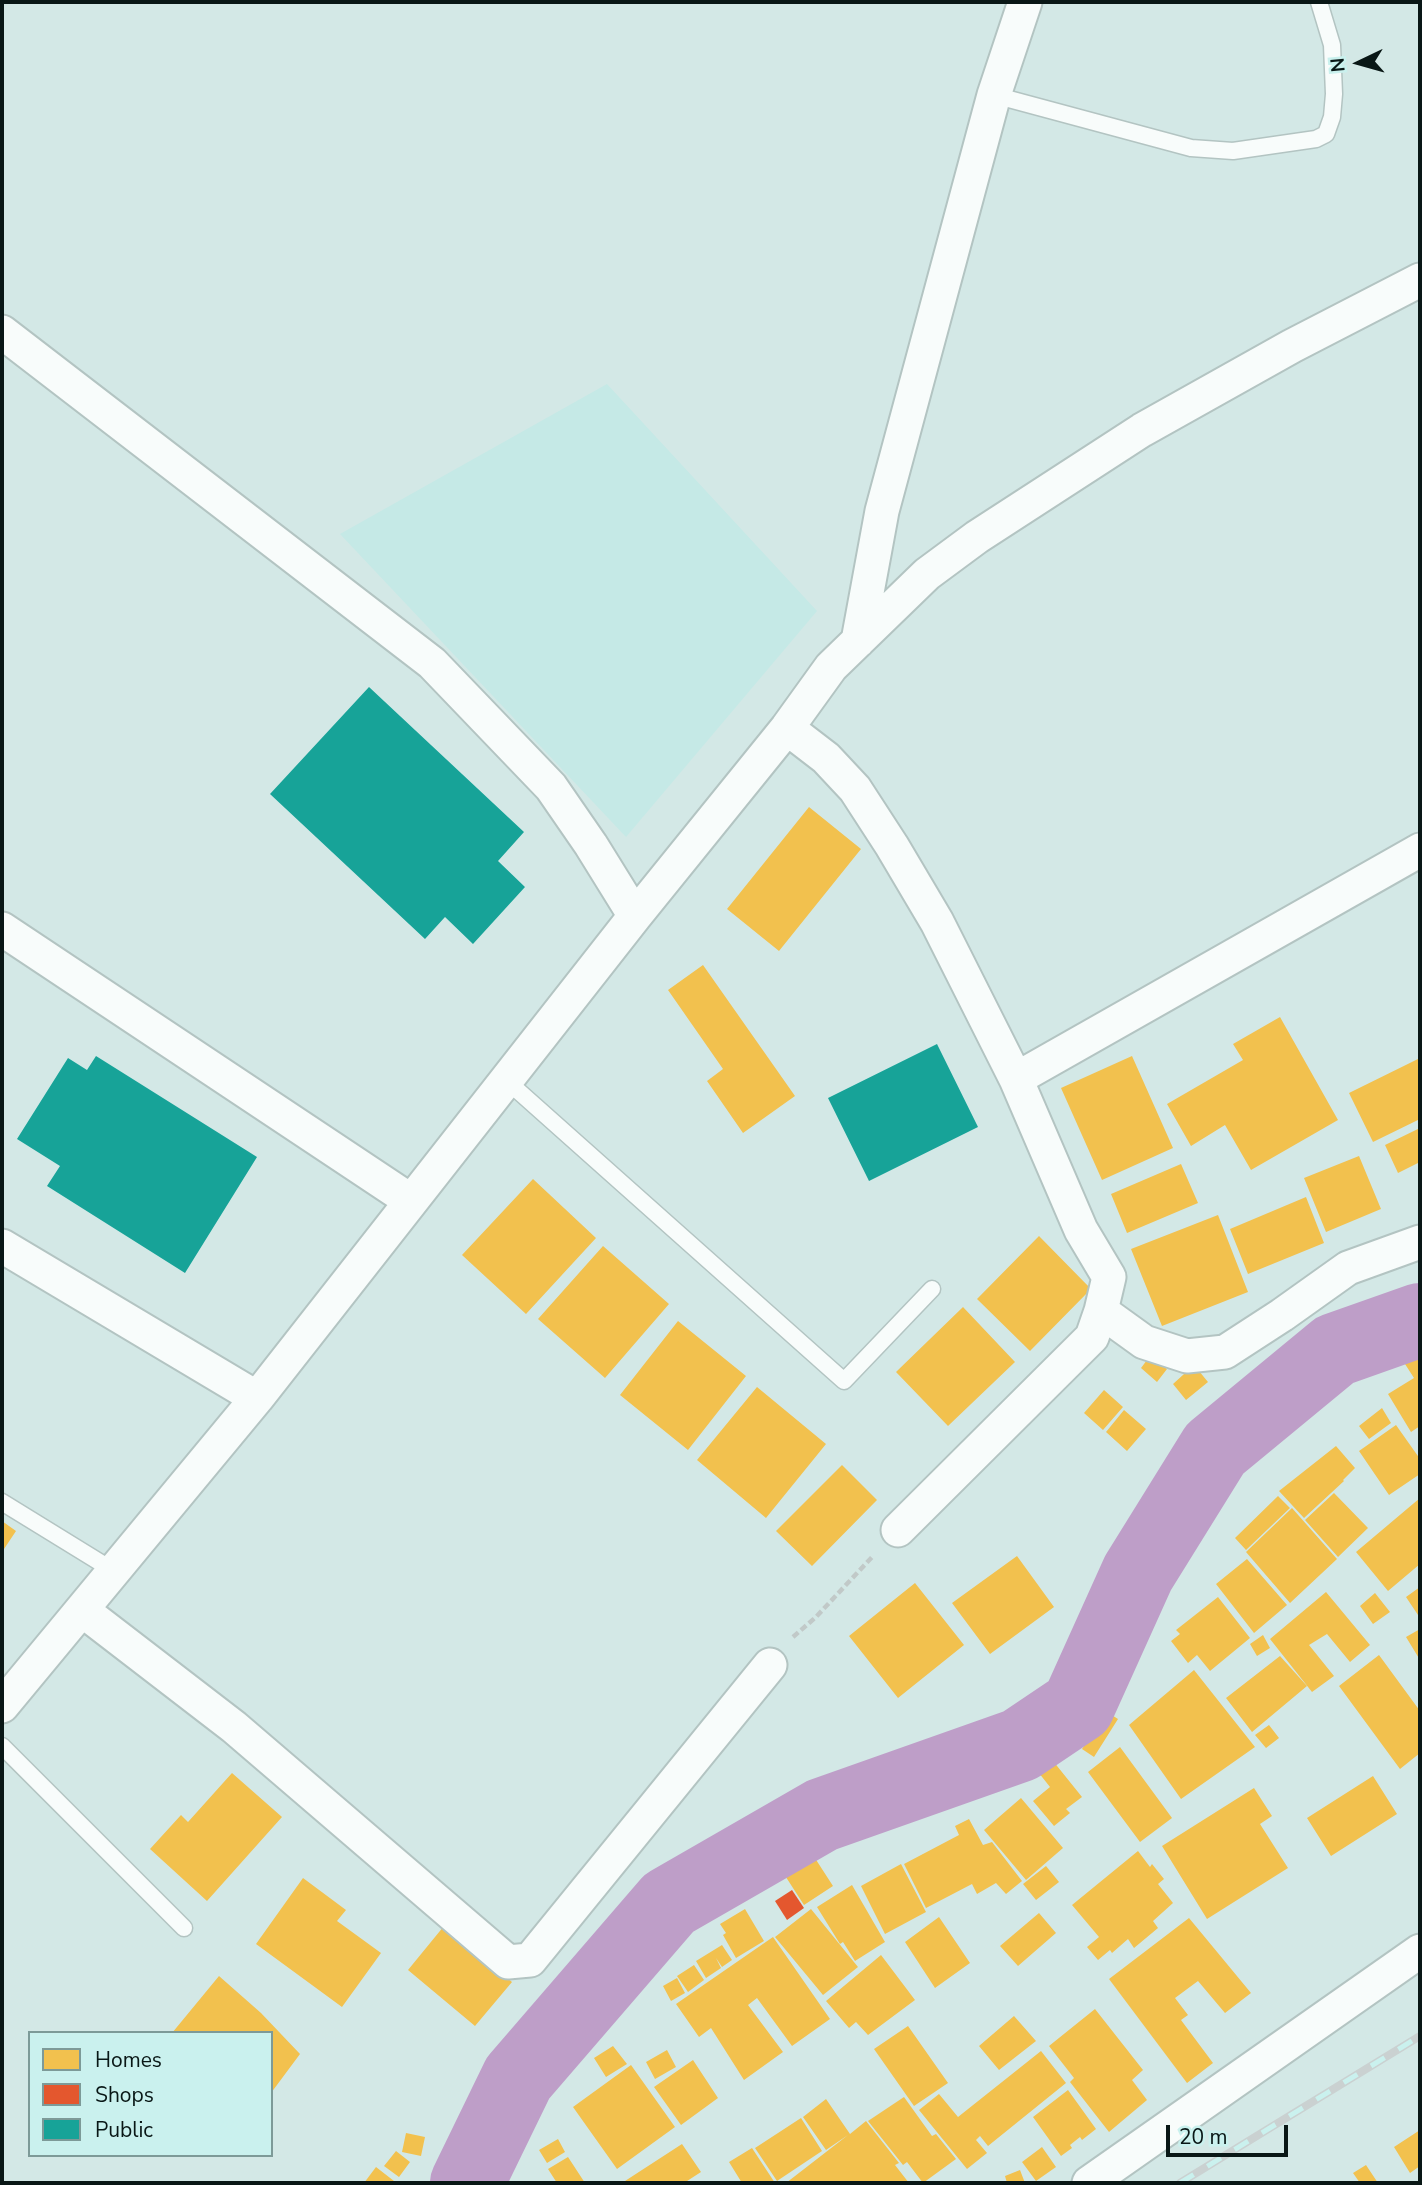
<!DOCTYPE html>
<style>
body{margin:0}
#map{position:relative;width:1422px;height:2185px;overflow:hidden;background:#d3e8e6;font-family:"Nunito Sans",sans-serif}
canvas{display:block}
.frame{position:absolute;inset:0;border:4px solid #091716;pointer-events:none}
.legend{position:absolute;left:28px;top:2031px;width:245px;height:126px;box-sizing:border-box;background:#caf1ee;border:2px solid #7d9a98;margin:0;padding:9px 12px;list-style:none;font-size:21px;color:#091716}
.legend li{display:flex;align-items:center;gap:14px;height:35px}
.legend b{width:35px;border:2px solid #7d9a98}
.north{position:absolute;left:1324px;top:28px;width:70px;height:70px;-webkit-text-stroke:5px #caf1ee;paint-order:stroke;rotate:265deg;font-size:19px;font-weight:700;line-height:28px;text-align:center;color:#091716}
.north::after{content:'';display:block;margin:auto;width:24px;height:32px;background:#091716;clip-path:polygon(50% 0,100% 100%,50% 72%,0 100%)}
.scale{position:absolute;left:1166px;top:2125px;width:122px;height:32px;box-sizing:border-box;border:4px solid #091716;border-top:0;padding-left:9px;font-size:21px;line-height:24px;white-space:nowrap;color:#091716;-webkit-text-stroke:5px #caf1ee;paint-order:stroke}
</style>
<div id="map">
<canvas width="1422" height="2185"></canvas>
<div class="frame"></div>
<ul class="legend">
<li><b style="height:19px;background:#f2c14e"></b>Homes</li>
<li><b style="height:19px;background:#e4572e"></b>Shops</li>
<li><b style="height:19px;background:#17a398"></b>Public</li>
</ul>
<div class="north">N</div>
<div class="scale">20 m</div>
</div>
<script>
const ctx = document.querySelector('canvas').getContext('2d');
ctx.lineJoin = 'round';
function fill(path, color) {
  ctx.fillStyle = color;
  ctx.fill(path, 'evenodd');
}
function shape(rows) {
  const path = new Path2D();
  for (const r of rows) {
    path.moveTo(r[0], r[1]);
    for (let i = 2; i < r.length; i += 2) path.lineTo(r[i], r[i + 1]);
  }
  return path;
}
function strokePath(path, color, width, dash) {
  ctx.strokeStyle = color;
  ctx.lineWidth = width;
  ctx.lineCap = dash ? 'butt' : 'round';
  ctx.setLineDash(dash || []);
  ctx.stroke(path);
}
fill(shape([
 [607,384,817,611,626,837,340,534]
]), '#c5e9e6');
fill(shape([
 [809,807,861,849,779,951,727,909],
 [703,965,795,1096,743,1133,707,1081,723,1069,668,990],
 [1280,1017,1338,1120,1251,1170,1225,1125,1191,1146,1167,1104,1243,1060,1233,1044],
 [1132,1056,1173,1148,1102,1180,1061,1088],
 [1420,1058,1420,1119,1373,1142,1349,1093],
 [1420,1128,1420,1162,1398,1173,1385,1145],
 [1359,1156,1381,1209,1326,1232,1304,1178],
 [1181,1164,1198,1203,1127,1233,1111,1194],
 [533,1179,596,1238,526,1314,462,1255],
 [1306,1197,1324,1243,1248,1274,1230,1229],
 [1218,1215,1248,1292,1162,1326,1131,1249],
 [1039,1236,1091,1289,1030,1351,977,1299],
 [603,1246,669,1304,605,1378,538,1319],
 [963,1307,1015,1362,948,1426,896,1372],
 [678,1321,746,1376,688,1450,620,1395],
 [1404,1330,1416,1347,1404,1355,1393,1338],
 [1420,1354,1420,1426,1411,1432,1388,1394,1414,1378,1405,1364],
 [1150,1356,1167,1369,1157,1382,1141,1368],
 [1194,1365,1208,1382,1186,1400,1173,1384],
 [757,1387,826,1444,766,1518,697,1460],
 [1104,1390,1123,1407,1103,1430,1084,1413],
 [1382,1408,1391,1423,1369,1439,1359,1426],
 [1124,1410,1146,1429,1127,1451,1106,1432],
 [1396,1425,1420,1459,1420,1474,1389,1495,1359,1451],
 [1336,1446,1355,1468,1343,1480,1344,1481,1304,1518,1279,1491],
 [842,1465,877,1500,812,1566,776,1531],
 [1334,1493,1368,1528,1338,1557,1305,1520],
 [1278,1496,1290,1508,1246,1550,1235,1538],
 [1420,1498,1420,1564,1388,1591,1356,1552],
 [1292,1508,1337,1559,1290,1603,1246,1552],
 [2,1521,16,1531,2,1552],
 [1017,1556,1054,1607,990,1654,952,1603],
 [1247,1559,1287,1605,1254,1633,1216,1584],
 [915,1583,964,1645,898,1698,849,1636],
 [1420,1587,1420,1614,1418,1615,1406,1597],
 [1326,1592,1370,1645,1350,1662,1327,1634,1309,1645,1334,1676,1312,1692,1270,1639],
 [1375,1593,1390,1612,1373,1624,1360,1606],
 [1218,1597,1250,1638,1210,1671,1197,1655,1188,1663,1171,1641,1180,1634,1176,1630],
 [1420,1629,1420,1660,1406,1637],
 [1263,1635,1270,1648,1257,1656,1250,1644],
 [1379,1655,1420,1711,1420,1753,1400,1769,1339,1686],
 [1280,1656,1307,1686,1252,1732,1226,1698],
 [1194,1670,1255,1747,1181,1799,1129,1725],
 [1107,1712,1118,1719,1094,1757,1082,1749],
 [1269,1725,1279,1738,1266,1748,1255,1735],
 [1120,1747,1172,1818,1140,1842,1088,1772],
 [1045,1751,1082,1797,1066,1809,1070,1813,1054,1826,1033,1801,1050,1787,1031,1763],
 [232,1773,282,1817,207,1901,150,1849,181,1815,188,1822],
 [1373,1776,1397,1814,1331,1856,1307,1818],
 [1254,1788,1272,1816,1260,1824,1288,1868,1207,1919,1162,1846],
 [1021,1798,1063,1848,1026,1880,984,1830],
 [969,1819,983,1845,992,1842,1022,1881,1006,1894,996,1883,977,1894,972,1884,926,1908,904,1864,959,1835,955,1826],
 [1138,1851,1150,1867,1152,1864,1164,1879,1158,1884,1173,1903,1153,1921,1158,1928,1134,1948,1128,1939,1112,1953,1110,1950,1098,1960,1087,1947,1099,1937,1072,1905],
 [811,1852,833,1886,804,1905,782,1871],
 [901,1864,926,1912,885,1934,861,1886],
 [1046,1866,1059,1882,1036,1900,1023,1884],
 [303,1878,346,1910,337,1921,381,1953,342,2007,256,1944],
 [852,1885,885,1942,855,1961,843,1942,840,1944,817,1907],
 [745,1909,764,1941,736,1958,723,1935,726,1933,720,1924],
 [811,1909,858,1967,823,1995,775,1937],
 [1039,1913,1056,1933,1018,1966,1000,1946],
 [939,1917,970,1963,935,1988,905,1942],
 [1189,1918,1251,1993,1225,2013,1198,1981,1175,1998,1188,2015,1181,2020,1213,2063,1187,2083,1109,1979],
 [444,1926,512,1982,475,2026,408,1970],
 [773,1937,830,2019,792,2046,757,1998,748,2005,783,2052,744,2080,711,2028,699,2037,676,2004],
 [722,1945,732,1960,722,1967,716,1958,721,1968,706,1978,696,1961],
 [881,1955,915,2000,868,2035,856,2022,849,2028,826,2001],
 [694,1965,704,1980,688,1992,677,1976],
 [219,1976,261,2013,300,2054,271,2093,271,2033,172,2033],
 [677,1978,685,1993,671,2001,663,1986],
 [1095,2009,1143,2070,1132,2080,1147,2100,1109,2132,1070,2082,1074,2078,1049,2046],
 [1014,2016,1036,2041,999,2070,979,2046],
 [908,2026,948,2083,914,2106,874,2049],
 [613,2046,627,2064,606,2077,594,2058],
 [667,2050,676,2067,655,2079,646,2062],
 [1041,2051,1066,2083,988,2146,980,2136,976,2140,987,2153,967,2169,919,2110,939,2094,958,2117],
 [693,2060,718,2098,681,2125,654,2087],
 [631,2065,675,2127,617,2169,573,2107],
 [1068,2090,1096,2129,1082,2140,1080,2137,1070,2145,1072,2148,1061,2156,1033,2117],
 [904,2097,932,2136,936,2134,956,2159,923,2183,907,2162,903,2165,868,2121],
 [826,2099,850,2134,866,2121,899,2163,895,2165,909,2183,786,2183,848,2135,826,2150,803,2117],
 [801,2118,822,2151,777,2181,755,2148],
 [1420,2130,1420,2166,1410,2173,1394,2147],
 [406,2133,425,2137,421,2156,402,2152],
 [558,2139,565,2152,547,2163,539,2150],
 [682,2144,701,2172,684,2183,626,2183,625,2181],
 [1042,2147,1056,2167,1036,2181,1022,2162],
 [752,2148,775,2183,742,2183,729,2162],
 [396,2151,410,2162,399,2177,384,2166],
 [568,2157,585,2183,557,2183,548,2169],
 [1366,2165,1378,2183,1360,2183,1353,2173],
 [376,2167,394,2181,392,2183,364,2183],
 [1020,2170,1025,2183,1007,2183,1005,2176]
]), '#f2c14e');
fill(shape([
 [792,1890,804,1908,787,1920,775,1901]
]), '#e4572e');
fill(shape([
 [369,687,524,832,498,861,525,887,473,944,445,917,425,939,270,794],
 [937,1044,978,1127,869,1181,828,1098],
 [96,1056,257,1157,185,1273,47,1186,60,1166,17,1139,68,1058,87,1070]
]), '#17a398');
strokePath(shape([
 [467,2183,518,2078,669,1903,822,1815,1020,1745,1078,1706,1138,1573,1215,1449,1335,1350,1420,1320]
]), '#be9ec8', 74);
const service = shape([
 [994,95,1191,148,1233,151,1316,139,1326,134,1332,117,1334,94,1332,45,1319,2],
 [506,1080,844,1381,932,1289],
 [2,1502,114,1571],
 [2,1746,184,1928]
]);
const minor = shape([
 [2,332,432,663,551,787,591,845,635,916],
 [858,641,882,511,994,95,1025,2],
 [787,728,826,758,855,789,892,846,937,922,1016,1079,1081,1230,1109,1277,1101,1311,1092,1337,898,1530],
 [2,929,411,1201],
 [1016,1079,1420,850],
 [2,1246,257,1398],
 [1101,1311,1144,1342,1187,1356,1225,1352,1282,1315,1348,1268,1420,1242],
 [82,1610,234,1727,508,1962,530,1960,770,1665],
 [2,1706,257,1398,635,916,787,728,831,667,927,574,977,537,1142,430,1292,346,1420,280],
 [1089,2183,1420,1951]
]);
strokePath(service, '#b3c4c2', 19);
strokePath(minor, '#b3c4c2', 37);
strokePath(shape([
 [793,1637,816,1617,873,1556]
]), '#c1c9c8', 4.5, [7, 3.5]);
strokePath(service, '#f8fcfb', 16);
strokePath(minor, '#f8fcfb', 33);
const rail = shape([
 [1180,2183,1420,2036]
]);
strokePath(rail, '#cad1d1', 8);
strokePath(rail, '#caf1ee', 5, [16]);
</script>
